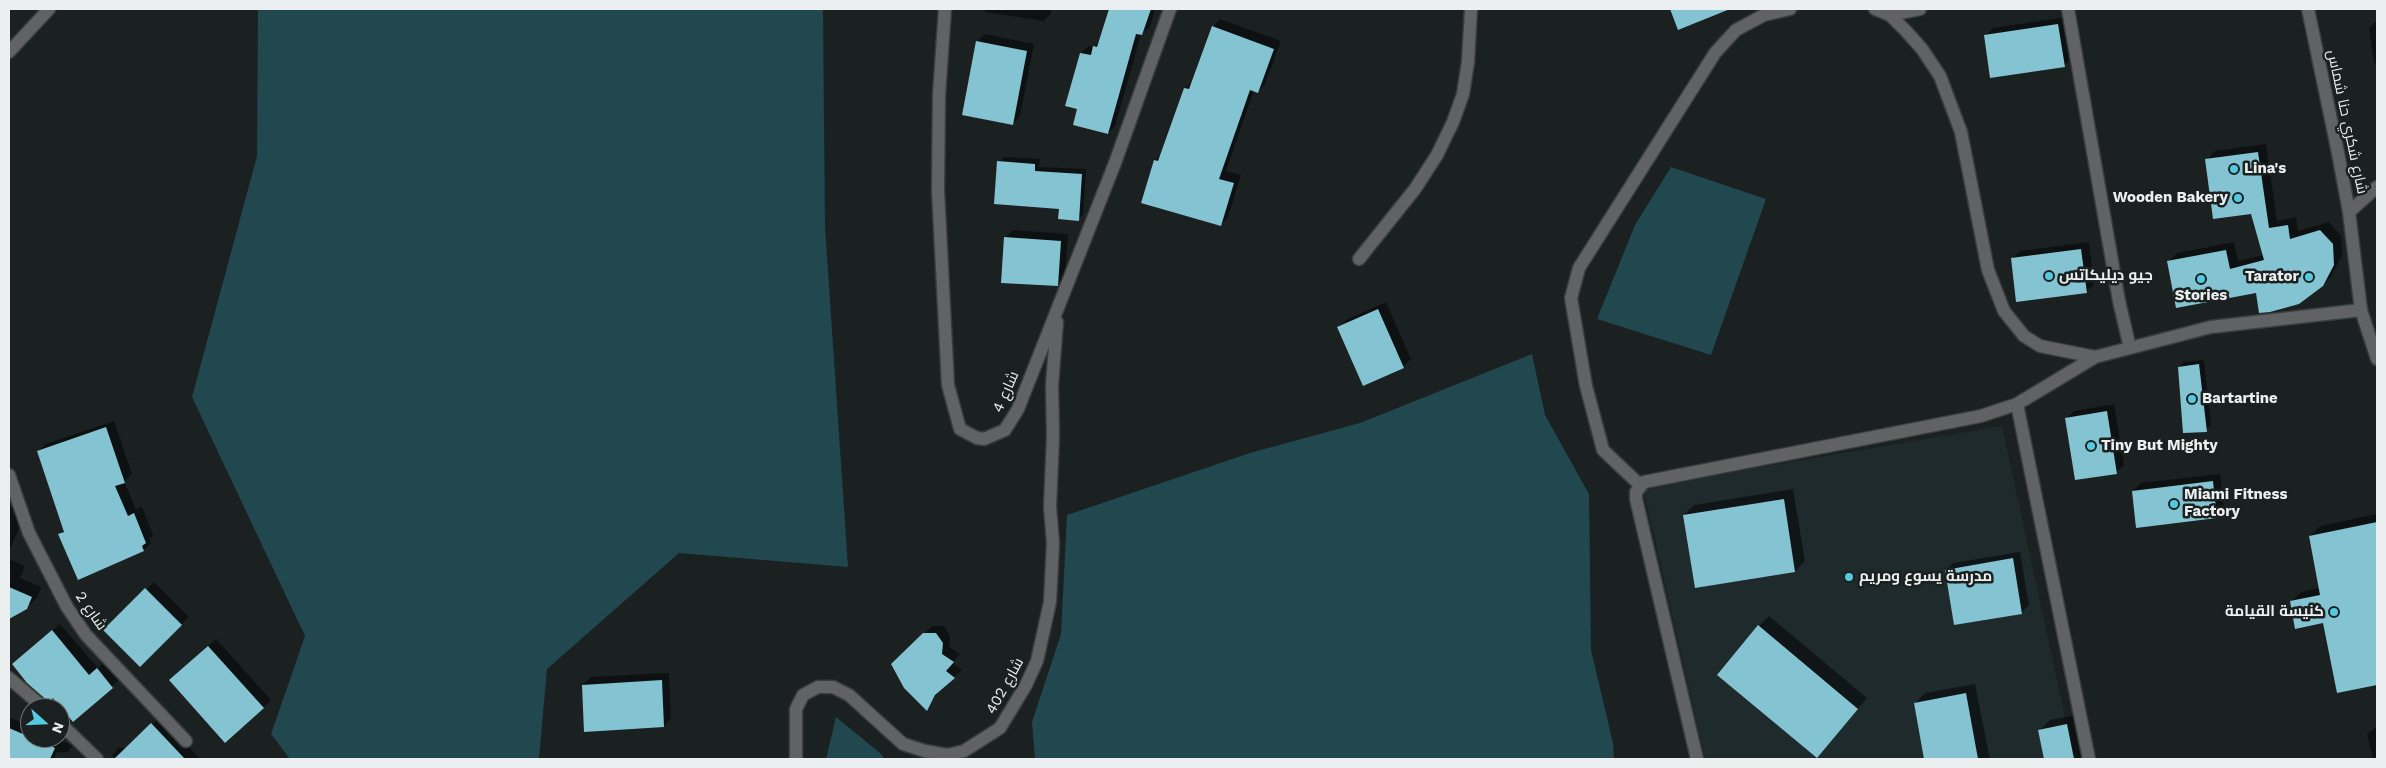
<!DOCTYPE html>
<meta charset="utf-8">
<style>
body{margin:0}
#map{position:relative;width:2386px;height:768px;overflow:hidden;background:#1b2021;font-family:"Work Sans",sans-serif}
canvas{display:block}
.frame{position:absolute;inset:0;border:10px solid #ecefef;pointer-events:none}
.north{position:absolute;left:20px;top:698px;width:50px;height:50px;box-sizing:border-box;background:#1b2021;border:1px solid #6f7373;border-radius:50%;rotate:110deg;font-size:14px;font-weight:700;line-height:20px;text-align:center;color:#ecefef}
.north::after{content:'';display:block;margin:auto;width:18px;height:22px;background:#56c9e1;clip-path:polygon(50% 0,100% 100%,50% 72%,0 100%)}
</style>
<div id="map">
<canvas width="2386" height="768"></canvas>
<div class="frame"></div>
<div class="north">N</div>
</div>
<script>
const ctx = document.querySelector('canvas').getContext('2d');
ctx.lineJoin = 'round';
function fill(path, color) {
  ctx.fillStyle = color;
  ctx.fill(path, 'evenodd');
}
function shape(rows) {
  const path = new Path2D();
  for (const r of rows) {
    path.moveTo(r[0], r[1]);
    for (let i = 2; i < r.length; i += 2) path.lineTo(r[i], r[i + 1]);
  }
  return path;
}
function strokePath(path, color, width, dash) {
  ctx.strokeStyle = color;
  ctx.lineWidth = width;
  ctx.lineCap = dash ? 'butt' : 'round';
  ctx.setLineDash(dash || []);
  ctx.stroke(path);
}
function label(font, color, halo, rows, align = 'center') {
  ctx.font = font + ' "Work Sans",Cairo,sans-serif';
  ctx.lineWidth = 5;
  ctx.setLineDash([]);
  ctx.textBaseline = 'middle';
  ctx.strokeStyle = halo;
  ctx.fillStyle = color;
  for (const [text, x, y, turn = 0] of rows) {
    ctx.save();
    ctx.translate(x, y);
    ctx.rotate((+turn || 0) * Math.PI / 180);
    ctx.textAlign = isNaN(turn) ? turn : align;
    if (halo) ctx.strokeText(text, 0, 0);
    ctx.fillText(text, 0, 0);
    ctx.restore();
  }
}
fill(shape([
 [2002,426,2074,759,1705,759,1643,487]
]), '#1e2a2c');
fill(shape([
 [258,9,823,9,825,227,848,567,679,553,547,669,539,759,290,759,271,734,305,636,192,397,257,156],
 [1671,167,1766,199,1711,355,1597,319,1635,225],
 [1532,354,1545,415,1589,494,1591,650,1613,743,1614,759,1035,759,1032,722,1061,634,1067,515,1250,453,1360,423],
 [836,717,880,753,885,759,826,759]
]), '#21474f');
fill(shape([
 [986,9,1052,9,1051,13,1044,21,985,12],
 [1110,9,1155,9,1150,27,1141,34,1115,126,1108,133,1079,108,1081,53,1089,46,1094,47,1100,40],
 [1671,9,1729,9,1679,29],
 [2066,17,2072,58,2064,65,1986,36,1993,28],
 [1220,19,1281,41,1265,84,1258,92,1254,90,1226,171,1241,175,1228,217,1221,224,1155,160,1162,153,1185,88,1192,81,1213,27],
 [2377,20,2377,63,2374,63,2369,28],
 [985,34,1034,44,1020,116,1013,124,977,42],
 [2266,144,2277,221,2296,217,2298,231,2329,222,2341,236,2342,255,2331,277,2322,285,2257,292,2168,262,2177,253,2234,242,2238,261,2264,255,2252,212,2207,160,2215,151],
 [1004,157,1040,159,1039,167,1086,169,1083,215,1078,219,1060,208,999,162],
 [1013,230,1068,234,1065,277,1057,285,1005,238],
 [2089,242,2094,284,2086,292,2012,259,2020,251],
 [1386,302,1411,359,1403,367,1338,328,1346,320],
 [2204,360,2211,425,2206,430,2179,367,2184,362],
 [2114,404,2124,465,2116,472,2066,419,2074,411],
 [114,421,132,474,124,482,136,509,142,507,153,535,149,539,151,543,144,550,60,534,64,530,38,451,46,444],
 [2220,474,2224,509,2216,517,2133,491,2141,483],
 [1793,489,1805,561,1795,571,1684,515,1694,505],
 [9,505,14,508,12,513,24,518,9,551],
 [2377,514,2377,684,2338,691,2324,622,2291,602,2301,592,2320,588,2310,536,2320,526],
 [2020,552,2029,605,2021,613,1946,570,1953,563],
 [9,559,25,566,20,578,41,587,37,598,26,608,9,617],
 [154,582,189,617,140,666,105,630],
 [1769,616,1867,698,1817,756,1759,626],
 [60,624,98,668,105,662,120,679,76,717,21,657],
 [932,626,944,626,950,636,949,647,960,654,952,663,962,670,941,688,927,709,892,665],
 [216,639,271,700,263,708,178,673],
 [669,673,671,718,664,726,583,685,591,677],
 [1975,684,1990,759,1926,759,1915,703,1925,693],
 [2077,715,2085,759,2045,759,2040,730,2050,720],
 [9,717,30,726,30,738,56,738,73,746,67,752,57,752,54,759,9,759],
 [160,717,200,759,116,759,112,755,119,748,127,748],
 [2377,726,2377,759,2373,759,2367,734]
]), '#0007');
fill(shape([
 [1109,9,1151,9,1142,35,1136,34,1108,134,1073,125,1077,109,1065,106,1080,53,1091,55,1093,46,1097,47],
 [1670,9,1730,9,1678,30],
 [2058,24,2065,67,1990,78,1984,35],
 [1212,26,1274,49,1258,93,1250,90,1219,179,1234,183,1221,226,1141,203,1154,160,1158,161,1184,88,1189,89],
 [976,41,1027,51,1013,125,962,115],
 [2258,152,2269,228,2288,225,2290,239,2320,230,2333,244,2334,265,2323,286,2299,304,2270,312,2259,313,2256,293,2176,308,2167,261,2226,250,2230,269,2264,260,2251,214,2213,219,2205,159],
 [997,161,1035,164,1035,171,1082,174,1079,221,1058,219,1059,209,994,204],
 [1004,237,1061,241,1058,286,1001,283],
 [2081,249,2087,293,2016,302,2011,258],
 [1378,309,1404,368,1363,386,1337,327],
 [2199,364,2207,432,2183,433,2178,367],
 [2107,411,2117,474,2075,480,2065,418],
 [106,427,125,483,115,486,128,516,134,513,146,543,142,546,144,551,78,580,58,534,64,532,37,451],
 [2213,481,2217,518,2136,528,2132,491],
 [1784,499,1795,572,1695,588,1683,515],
 [2377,522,2377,685,2337,693,2323,623,2295,629,2290,601,2320,595,2309,536],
 [2013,558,2022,614,1954,625,1945,570],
 [9,587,32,597,27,609,9,619],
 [145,588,182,625,140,667,103,630],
 [1758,625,1858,709,1817,758,1717,675],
 [52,630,89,675,97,668,113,688,73,722,53,698,49,702,27,683,12,664],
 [923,633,936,633,943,643,942,654,954,662,946,671,955,678,935,695,927,711,904,688,891,664],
 [208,646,264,708,225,743,169,680],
 [662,680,664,727,584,732,582,685],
 [1966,693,1978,759,1924,759,1914,703],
 [151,723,185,759,114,759],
 [2067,724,2074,759,2044,759,2038,730],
 [9,728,55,748,50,759,9,759]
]), '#84c3d1');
const minor = shape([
 [945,9,939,95,938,190,948,385,960,429,977,438,984,439,1005,430,1018,409,1115,163,1170,9],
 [1875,9,1890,15,1906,31,1922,49,1940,76,1961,132,1988,270,2004,311,2024,336,2040,346,2095,357],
 [2068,9,2119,301,2130,348],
 [2308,9,2338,153,2349,212,2361,310,2377,359],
 [1890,15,1920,9],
 [9,52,49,9],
 [2349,212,2377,187],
 [1359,259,1415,189,1437,155,1453,122,1463,94,1468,62,1471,9],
 [2017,404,2089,759],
 [9,475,29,533,67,607,86,635,186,741],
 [1640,485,1603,450,1586,386,1571,298,1579,268,1715,53,1736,30,1764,15,1790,9],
 [9,678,44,708],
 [60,723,97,759],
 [796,759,796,709,803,695,818,687,833,687,849,695,903,744,925,751,947,755,964,751,1000,728,1026,685,1037,661,1050,602,1053,543,1050,507,1053,437,1052,385,1057,322],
 [1697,759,1636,499,1636,492,1644,482,1981,416,2017,404,2095,357,2211,327,2361,310]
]);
strokePath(minor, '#383d3e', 15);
strokePath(minor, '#606263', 12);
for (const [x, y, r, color] of [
 [2234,169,5,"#56c9e1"],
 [2238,198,5,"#56c9e1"],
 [2049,276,5,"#56c9e1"],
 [2309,277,5,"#56c9e1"],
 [2201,279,5,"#56c9e1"],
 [2192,399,5,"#56c9e1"],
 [2091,446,5,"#56c9e1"],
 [2174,504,5,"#56c9e1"],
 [1849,577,5,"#56c9e1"],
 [2334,612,5,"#56c9e1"]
]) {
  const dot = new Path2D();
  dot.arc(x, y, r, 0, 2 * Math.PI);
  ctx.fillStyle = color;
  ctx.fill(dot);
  strokePath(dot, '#1b2021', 2);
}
label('15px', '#ecefef', '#1b2021', [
 ["شارع شكري حنا شماس",2347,122,78],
 ["شارع 4",1006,392,-66],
 ["شارع 2",91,611,55],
 ["شارع 402",1005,686,-61]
]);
label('bold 15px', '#ecefef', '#1b2021', [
 ["Lina's",2244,169],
 ["Wooden Bakery",2228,198,"right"],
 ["جيو ديليكاتس",2059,276],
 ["Tarator",2299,277,"right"],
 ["Stories",2201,296,"center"],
 ["Bartartine",2202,399],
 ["Tiny But Mighty",2101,446],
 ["Miami Fitness",2184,495],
 ["Factory",2184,512],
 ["مدرسة يسوع ومريم",1859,577],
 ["كنيسة القيامة",2324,612,"right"]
], 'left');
</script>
